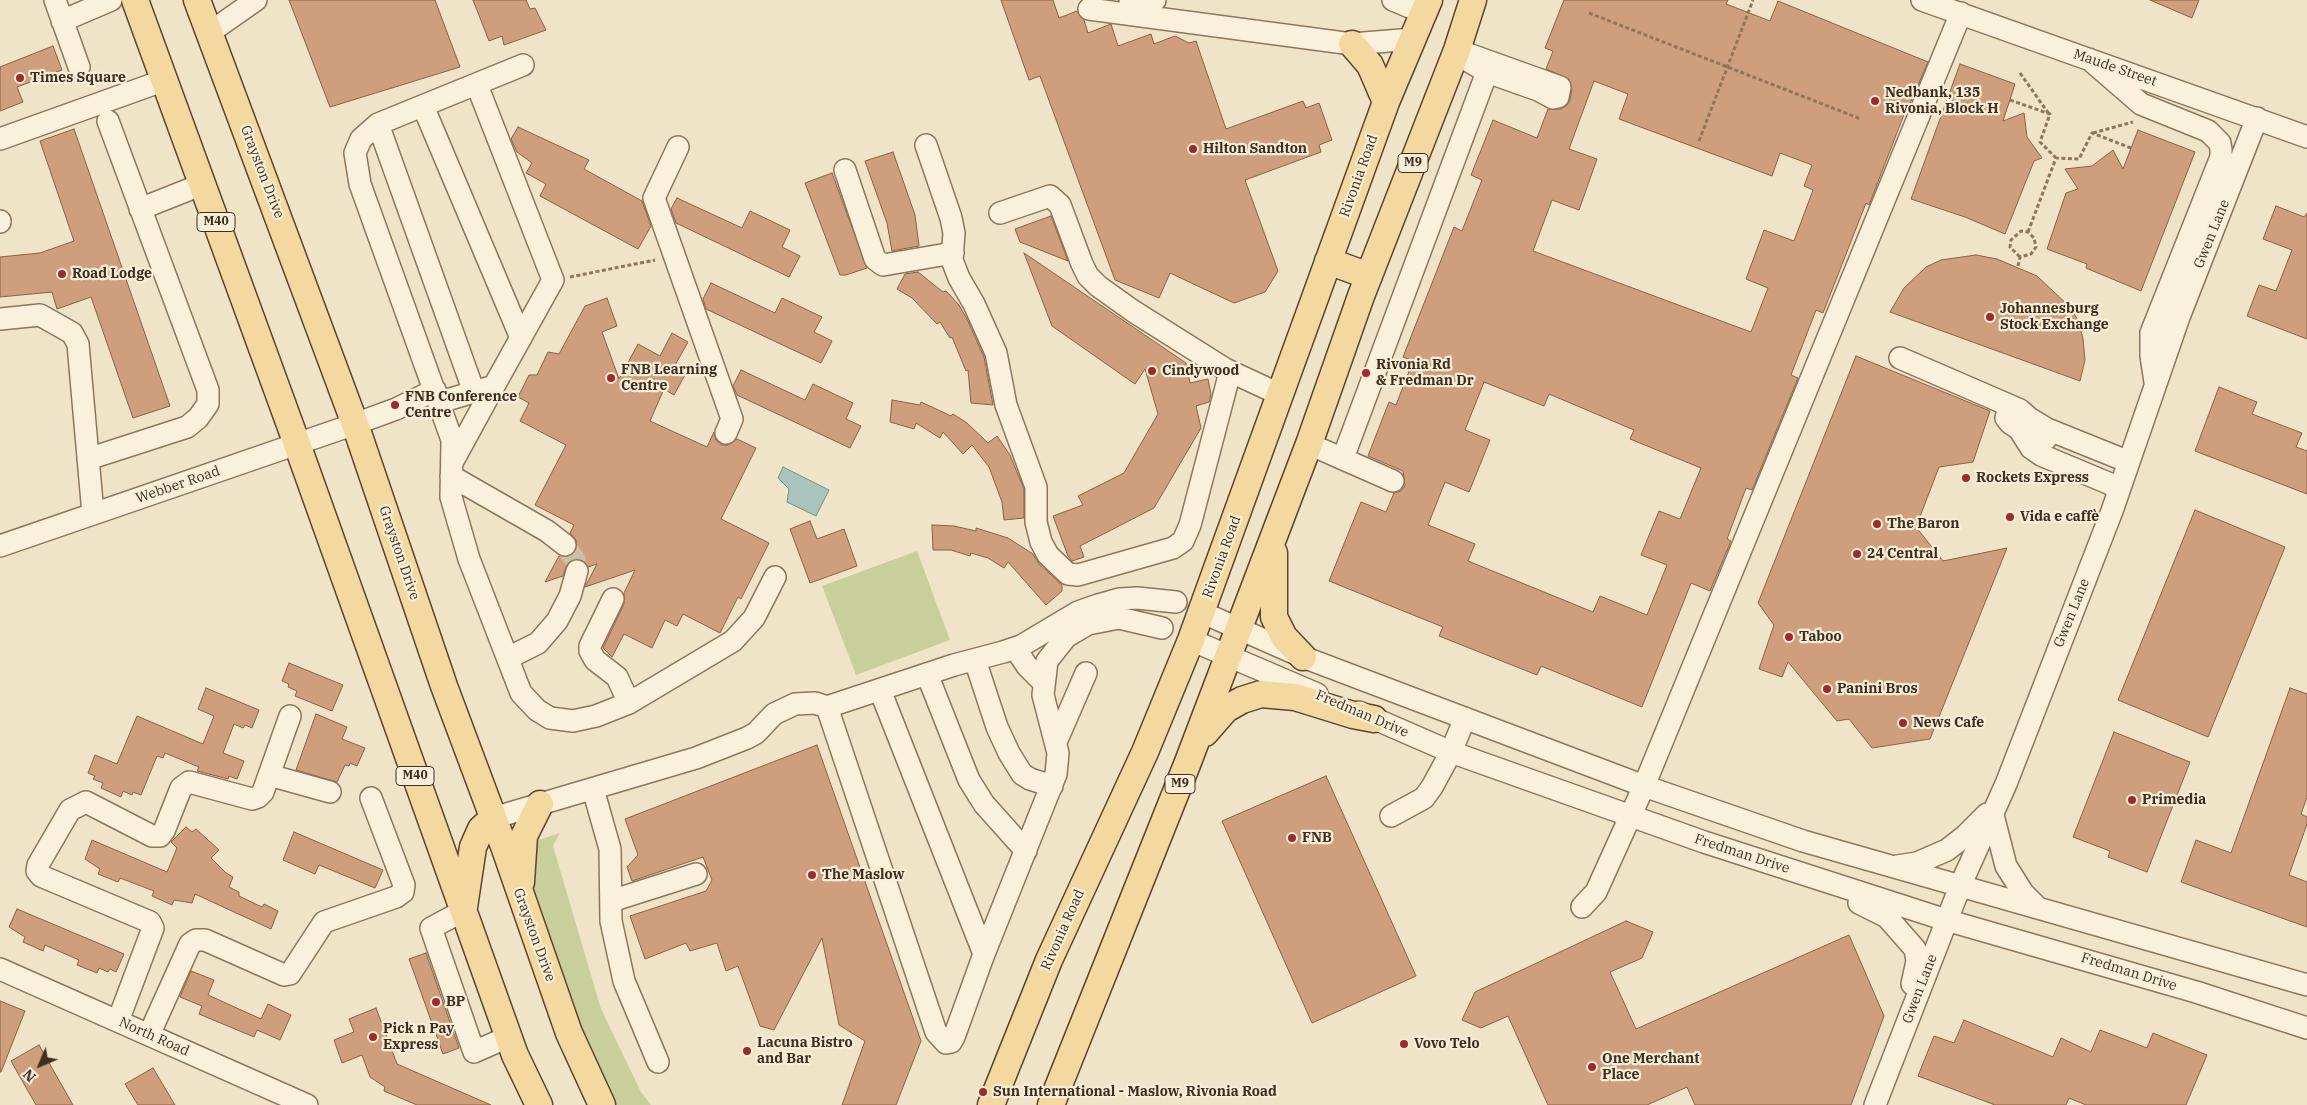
<!DOCTYPE html>
<meta charset="utf-8">
<style>
body{margin:0}
#map{position:relative;width:2307px;height:1105px;overflow:hidden;background:#f0e4c8;font-family:"IBM Plex Serif",serif}
canvas{display:block}
.north{position:absolute;left:15px;top:1040px;width:50px;height:50px;-webkit-text-stroke:4px #f7eed8;paint-order:stroke;rotate:225deg;font-size:14px;font-weight:700;line-height:20px;text-align:center;color:#3d2e20}
.north::after{content:'';display:block;margin:auto;width:18px;height:22px;background:#3d2e20;clip-path:polygon(50% 0,100% 100%,50% 72%,0 100%)}
</style>
<div id="map">
<canvas width="2307" height="1105"></canvas>
<div class="north">N</div>
</div>
<script>
const ctx = document.querySelector('canvas').getContext('2d');
ctx.lineJoin = 'round';
function fill(path, color) {
  ctx.fillStyle = color;
  ctx.fill(path, 'evenodd');
}
function shape(rows) {
  const path = new Path2D();
  for (const r of rows) {
    path.moveTo(r[0], r[1]);
    for (let i = 2; i < r.length; i += 2) path.lineTo(r[i], r[i + 1]);
  }
  return path;
}
function strokePath(path, color, width, dash) {
  ctx.strokeStyle = color;
  ctx.lineWidth = width;
  ctx.lineCap = dash ? 'butt' : 'round';
  ctx.setLineDash(dash || []);
  ctx.stroke(path);
}
function label(font, color, halo, rows, align = 'center') {
  ctx.font = font + ' "IBM Plex Serif",serif';
  ctx.lineWidth = 4.5;
  ctx.setLineDash([]);
  ctx.textBaseline = 'middle';
  ctx.strokeStyle = halo;
  ctx.fillStyle = color;
  for (const [text, x, y, turn = 0] of rows) {
    ctx.save();
    ctx.translate(x, y);
    ctx.rotate((+turn || 0) * Math.PI / 180);
    ctx.textAlign = isNaN(turn) ? turn : align;
    if (halo) ctx.strokeText(text, 0, 0);
    ctx.fillText(text, 0, 0);
    ctx.restore();
  }
}
fill(shape([
 [917,551,950,640,856,675,822,586],
 [560,833,553,846,601,1009,641,1092,651,1105,604,1105,499,853]
]), '#c9cf9b');
const water = shape([
 [783,467,829,490,816,516,787,502,789,489,778,478,783,467]
]);
fill(water, '#a9c4bc');
strokePath(water, '#6f938a', 1);
const building = shape([
 [289,0,435,0,460,67,330,107,289,0],
 [473,0,526,0,530,9,535,8,546,30,504,45,502,36,489,41,473,0],
 [1001,0,1053,0,1059,18,1077,11,1084,20,1088,33,1111,24,1118,46,1151,34,1154,44,1175,36,1189,43,1196,41,1226,129,1303,101,1306,108,1319,103,1332,140,1319,145,1321,152,1245,180,1278,271,1265,292,1234,303,1170,273,1159,298,1115,280,1040,76,1029,80,1001,0],
 [1564,0,1728,0,1726,4,1770,21,1778,1,1928,62,1906,113,1905,112,1869,205,1866,203,1823,313,1816,310,1791,375,1798,378,1752,490,1746,488,1727,539,1731,541,1710,591,1691,583,1642,707,1541,666,1537,675,1439,636,1443,627,1329,581,1361,502,1386,512,1394,493,1401,491,1405,486,1403,471,1368,456,1389,402,1396,405,1413,361,1403,357,1454,227,1462,231,1482,180,1471,175,1493,120,1537,138,1548,109,1561,109,1567,105,1570,100,1572,89,1569,79,1546,69,1553,51,1545,48,1564,0],
 [1594,81,1628,94,1619,119,1772,176,1780,153,1812,165,1804,186,1813,190,1794,241,1764,230,1746,279,1768,288,1751,332,1533,251,1552,200,1579,210,1597,159,1569,149,1594,81],
 [1484,382,1544,406,1549,394,1634,430,1630,439,1701,468,1680,519,1659,511,1641,555,1667,565,1647,615,1600,596,1593,612,1468,561,1475,544,1428,525,1445,482,1469,492,1490,440,1465,430,1484,382],
 [2150,0,2199,0,2192,18,2150,0],
 [53,46,62,70,17,87,23,102,0,111,0,67,53,46],
 [1960,64,2015,84,2003,121,2024,113,2027,137,2042,158,2034,161,2005,234,1965,217,1911,199,1960,64],
 [518,127,589,160,584,169,642,201,651,226,638,249,540,196,546,184,526,173,532,163,517,152,511,139,518,127],
 [74,129,170,406,133,418,91,297,57,309,52,292,0,297,0,257,40,253,74,241,40,141,74,129],
 [2138,130,2195,152,2141,291,2086,268,2087,264,2047,249,2066,193,2078,189,2065,169,2092,166,2113,150,2123,169,2138,130],
 [893,152,915,215,919,246,892,251,887,223,865,161,893,152],
 [832,173,867,268,846,275,840,275,805,183,832,173],
 [677,198,742,228,750,211,790,230,782,247,800,256,789,277,676,223,671,209,677,198],
 [2276,206,2304,217,2307,213,2307,339,2247,316,2259,285,2276,291,2292,250,2263,239,2276,206],
 [1051,216,1068,261,1020,242,1015,229,1051,216],
 [1024,253,1186,363,1190,383,1208,379,1211,394,1209,402,1196,406,1201,428,1154,508,1080,546,1084,557,1072,561,1068,556,1053,516,1083,505,1078,496,1124,473,1158,414,1145,369,1135,384,1052,326,1024,253],
 [1976,255,1997,259,2037,276,2070,307,2079,322,2083,339,2085,360,2080,381,1890,312,1904,288,1926,267,1941,260,1976,255],
 [918,272,943,292,946,291,959,305,967,319,984,357,993,405,971,403,968,370,966,371,952,337,950,338,940,322,937,324,912,298,897,289,905,274,918,272],
 [711,283,775,313,782,298,822,317,814,332,832,341,821,363,706,309,703,299,711,283],
 [607,298,617,326,602,332,619,379,638,344,660,356,672,333,688,342,674,367,686,373,674,395,664,389,650,421,707,447,714,432,716,440,722,445,728,445,737,439,756,448,721,519,769,543,741,599,738,597,720,633,683,614,677,626,665,620,652,648,624,634,612,657,603,648,624,604,624,593,635,570,585,587,597,564,588,567,581,559,574,559,568,562,563,576,545,582,559,556,570,556,577,547,576,540,570,533,574,525,535,505,566,445,520,421,529,403,518,397,529,375,537,375,548,352,559,354,585,306,607,298],
 [1856,356,1990,411,1973,462,1939,467,1916,527,1943,561,2007,548,1930,739,1872,748,1849,719,1837,721,1788,662,1782,677,1759,669,1774,625,1758,603,1856,356],
 [741,370,805,400,813,384,853,403,846,419,861,426,850,448,737,395,733,386,741,370],
 [2219,387,2257,402,2252,414,2302,433,2296,447,2307,451,2307,494,2195,451,2219,387],
 [892,400,920,405,921,402,951,416,953,414,967,423,988,443,997,436,1010,455,1024,489,1024,518,1004,520,1002,502,989,467,972,445,963,454,943,432,940,438,916,423,914,429,890,422,892,400],
 [2195,510,2285,547,2208,737,2118,700,2195,510],
 [810,521,817,539,844,529,857,566,810,583,790,529,810,521],
 [932,525,954,526,976,531,976,528,1008,538,1033,554,1039,564,1062,585,1062,591,1046,605,1008,562,1004,568,988,558,971,553,970,556,951,550,933,550,932,525],
 [289,663,343,685,332,711,295,696,297,691,288,687,289,684,282,681,289,663],
 [206,688,259,710,252,728,245,725,243,728,234,724,223,753,244,761,237,779,229,776,228,779,197,771,199,767,165,753,163,758,157,756,141,795,133,792,132,795,123,791,121,797,101,788,103,783,93,779,95,776,88,773,95,755,117,764,137,716,203,744,214,716,198,709,206,688],
 [2290,688,2307,694,2307,797,2301,814,2307,817,2307,824,2289,875,2307,882,2307,927,2181,882,2196,840,2231,853,2290,688],
 [316,714,347,727,342,739,365,748,357,766,350,763,349,766,345,765,337,782,296,770,316,714],
 [2114,732,2190,762,2147,872,2108,857,2110,851,2073,837,2114,732],
 [817,745,921,1041,896,1105,842,1105,865,1041,839,1025,822,938,774,1030,760,1026,738,966,726,971,717,943,690,951,686,943,645,959,630,916,706,891,712,880,703,857,632,881,627,867,638,855,625,819,817,745],
 [1326,776,1416,976,1312,1023,1222,821,1326,776],
 [186,827,192,832,196,829,219,850,211,858,226,873,233,877,229,887,239,892,239,896,262,907,264,904,278,911,271,929,195,894,192,903,174,900,172,905,152,896,154,891,120,878,118,882,98,874,100,869,85,859,92,840,167,872,177,848,171,842,186,827],
 [294,832,383,870,375,888,319,865,315,874,283,860,294,832],
 [17,909,124,954,116,972,110,969,108,972,99,968,97,973,77,965,79,960,45,945,43,951,23,942,25,937,9,927,17,909],
 [1626,921,1653,932,1642,958,1610,972,1636,1029,1849,935,1884,1016,1851,1105,1695,1105,1687,1087,1647,1105,1548,1105,1508,1016,1481,1028,1462,1020,1475,992,1626,921],
 [426,953,459,1048,443,1054,409,959,426,953],
 [191,971,214,980,208,995,261,1019,268,1004,291,1015,280,1040,257,1030,254,1037,199,1014,202,1006,180,997,191,971],
 [0,1001,25,1011,1,1072,0,1072,0,1001],
 [376,1008,397,1064,491,1105,417,1105,384,1091,385,1087,370,1077,362,1055,342,1063,334,1040,354,1032,349,1019,376,1008],
 [1964,1020,2053,1057,2061,1038,2091,1052,2100,1030,2147,1048,2153,1033,2207,1055,2186,1105,2086,1105,2069,1098,2066,1105,1995,1105,1918,1076,1934,1036,1954,1043,1964,1020],
 [39,1045,73,1105,36,1105,11,1061,39,1045],
 [153,1068,175,1105,138,1105,125,1084,153,1068]
]);
fill(building, '#cf9f7d');
strokePath(building, '#8d5f41', 1);
strokePath(shape([
 [565,545,575,560,577,571]
]), '#ccc0a6', 21, [21, 11]);
const minor = shape([
 [55,0,79,67],
 [1130,0,1155,0],
 [1393,0,1424,13],
 [1922,0,2307,137],
 [1089,9,1352,44,1413,39],
 [62,21,111,0],
 [209,33,256,0],
 [1457,50,1560,87,1558,97,1553,98,1538,90,1487,72,1470,62,1457,50],
 [2089,59,2141,104,2208,131,2220,143,2221,150,2221,157,2151,333,2151,356,2155,382],
 [523,65,378,124,361,139,355,153,360,184,452,440,451,497,469,559,521,693,537,710,550,718,573,721,596,716,629,703,733,641,754,618,775,577],
 [423,106,521,338],
 [378,124,474,392],
 [0,139,165,80],
 [926,145,951,218,954,233,952,260,959,278,974,304,996,353,1006,405,1036,487,1036,522,1041,542,1048,555,1068,574,1078,575,1173,548,1183,541,1190,525,1230,372],
 [678,147,654,198,732,419,726,433],
 [845,170,875,259,883,265,953,253],
 [140,209,203,184],
 [1000,213,1050,196,1060,205,1082,264,1088,276,1098,286,1133,311,1225,369,1281,395],
 [0,221,0,222],
 [0,319,40,315,72,333,78,344,93,514],
 [1900,358,2020,410,2029,418,2047,429,2129,462],
 [440,402,494,386,553,280,477,85],
 [2009,406,2006,418,2010,423,2019,429,2046,439],
 [2019,429,2031,448,2041,455,2120,488],
 [1309,444,1393,481],
 [1343,458,1487,72],
 [88,459,187,427,198,418,208,404,208,390,108,121],
 [453,461,494,386],
 [451,476,547,531,565,545],
 [0,546,355,424,396,409,435,390],
 [613,599,590,646,590,651,595,660,617,677,629,703],
 [1201,612,1303,657,1644,786,1803,841,2307,985],
 [1191,640,1317,694],
 [1015,648,1027,666,1043,682],
 [508,658,538,643,557,621,570,596,577,571],
 [975,660,997,727,1009,753,1022,774,1030,779,1052,786],
 [927,674,969,780,984,804,1026,851],
 [880,690,984,954],
 [827,707,936,1032,946,1043,951,1042,954,1037,984,954,1056,774,1058,753,1043,695,1047,661,1066,637,1088,624,1119,618,1162,628],
 [1359,712,1451,752,1704,842,1946,920,2196,992,2307,1028],
 [1056,742,1086,673],
 [269,775,330,792],
 [593,789,610,849,611,921,624,981,658,1062],
 [1993,815,2006,866,2023,893,2037,907],
 [1391,816,1424,798,1432,787,1451,752,1465,718],
 [493,818,696,758,747,738,756,733,774,714,795,704,815,703,827,707,954,665,1003,652,1021,646,1078,612,1098,605,1119,599,1137,598,1176,602],
 [1897,866,1917,863,1947,850,1965,836,1987,814],
 [611,901,696,874],
 [1859,903,1887,917,1915,949,1917,961,1912,984],
 [1582,907,1596,892,1644,786,1961,13],
 [463,911,431,928,474,1052,508,1037],
 [0,969,307,1105],
 [118,1021,153,928,150,922,41,876,37,871,38,865,70,810,86,802,152,836,160,836,164,831,181,788,189,782,252,799,258,797,263,792,290,716],
 [149,1035,190,944,196,940,205,940,284,975,290,974,324,922,396,897,403,892,404,885,371,798],
 [1875,1105,1961,884,2006,784,2112,511,2179,317,2257,118]
]);
const major = shape([
 [135,0,297,444,515,1055,539,1105],
 [197,0,355,424,444,686,505,849,569,1033,602,1105],
 [1352,44,1370,65,1386,102],
 [1328,261,1369,276],
 [1274,553,1274,617,1284,637,1303,657],
 [1205,733,1226,709,1242,700,1261,694,1295,697,1353,715,1374,719],
 [521,882,524,836,540,804],
 [464,907,473,847,481,829,493,818],
 [991,1105,1049,960,1145,752,1191,640,1386,102,1429,0],
 [1051,1105,1188,762,1309,444,1361,296,1457,50,1473,0]
]);
strokePath(minor, '#8d765c', 24);
strokePath(major, '#5b4430', 29);
strokePath(shape([
 [1589,13,1861,119],
 [2020,73,2049,114],
 [2010,100,2050,114,2040,142,2056,158],
 [2093,133,2133,122],
 [1699,141,1753,0],
 [2028,232,2056,158,2079,159,2092,133,2131,148],
 [2018,266,2020,257,2031,254,2036,247,2034,238,2028,232,2021,231,2011,240,2010,247,2020,257],
 [570,277,655,260]
]), '#8d765c', 3, [4, 2.5]);
strokePath(minor, '#faf1dc', 21);
strokePath(major, '#f3d9a0', 26);
for (const [x, y, r, color] of [
 [20,78,5,"#9e2a2b"],
 [1875,101,5,"#9e2a2b"],
 [1193,149,5,"#9e2a2b"],
 [62,274,5,"#9e2a2b"],
 [1990,317,5,"#9e2a2b"],
 [1152,371,5,"#9e2a2b"],
 [1366,373,5,"#9e2a2b"],
 [611,378,5,"#9e2a2b"],
 [395,405,5,"#9e2a2b"],
 [1966,478,5,"#9e2a2b"],
 [2010,517,5,"#9e2a2b"],
 [1877,524,5,"#9e2a2b"],
 [1857,554,5,"#9e2a2b"],
 [1789,637,5,"#9e2a2b"],
 [1827,689,5,"#9e2a2b"],
 [1903,723,5,"#9e2a2b"],
 [2132,800,5,"#9e2a2b"],
 [1292,838,5,"#9e2a2b"],
 [812,875,5,"#9e2a2b"],
 [436,1002,5,"#9e2a2b"],
 [373,1037,5,"#9e2a2b"],
 [1404,1044,5,"#9e2a2b"],
 [747,1051,5,"#9e2a2b"],
 [1592,1067,5,"#9e2a2b"],
 [983,1092,5,"#9e2a2b"]
]) {
  const dot = new Path2D();
  dot.arc(x, y, r, 0, 2 * Math.PI);
  ctx.fillStyle = color;
  ctx.fill(dot);
  strokePath(dot, '#f7eed8', 2);
}
for (const [x, y, w] of [
 [1413,163,30],
 [216,222,38],
 [415,776,38],
 [1180,784,30]
]) {
  const box = new Path2D();
  box.roundRect(x - w / 2, y - 9.5, w, 19, 4);
  ctx.fillStyle = '#f7eed8';
  ctx.fill(box);
  strokePath(box, '#3d2e20', 1);
}
label('bold 12px', '#3d2e20', null, [
 ["M9",1413,163],
 ["M40",216,222],
 ["M40",415,776],
 ["M9",1180,784]
]);
label('14px', '#3d2e20', '#f7eed8', [
 ["Maude Street",2115,68,19],
 ["Grayston Drive",262,172,69],
 ["Rivonia Road",1359,176,-70],
 ["Gwen Lane",2212,234,-68],
 ["Webber Road",178,485,-19],
 ["Grayston Drive",399,553,71],
 ["Rivonia Road",1222,557,-70],
 ["Gwen Lane",2072,613,-68],
 ["Fredman Drive",1362,714,23],
 ["Fredman Drive",1742,854,18],
 ["Rivonia Road",1063,930,-66],
 ["Grayston Drive",534,935,70],
 ["Fredman Drive",2129,972,17],
 ["Gwen Lane",1920,989,-69],
 ["North Road",154,1037,24]
]);
label('bold 14px', '#3d2e20', '#f7eed8', [
 ["Times Square",30,78],
 ["Nedbank, 135",1885,93],
 ["Rivonia, Block H",1885,109],
 ["Hilton Sandton",1203,149],
 ["Road Lodge",72,274],
 ["Johannesburg",2000,309],
 ["Stock Exchange",2000,325],
 ["Rivonia Rd",1376,365],
 ["& Fredman Dr",1376,381],
 ["FNB Learning",621,370],
 ["Centre",621,386],
 ["Cindywood",1162,371],
 ["FNB Conference",405,397],
 ["Centre",405,413],
 ["Rockets Express",1976,478],
 ["Vida e caffè",2020,517],
 ["The Baron",1887,524],
 ["24 Central",1867,554],
 ["Taboo",1799,637],
 ["Panini Bros",1837,689],
 ["News Cafe",1913,723],
 ["Primedia",2142,800],
 ["FNB",1302,838],
 ["The Maslow",822,875],
 ["BP",446,1002],
 ["Pick n Pay",383,1029],
 ["Express",383,1045],
 ["Lacuna Bistro",757,1043],
 ["and Bar",757,1059],
 ["Vovo Telo",1414,1044],
 ["One Merchant",1602,1059],
 ["Place",1602,1075],
 ["Sun International - Maslow, Rivonia Road",993,1092]
], 'left');
</script>
